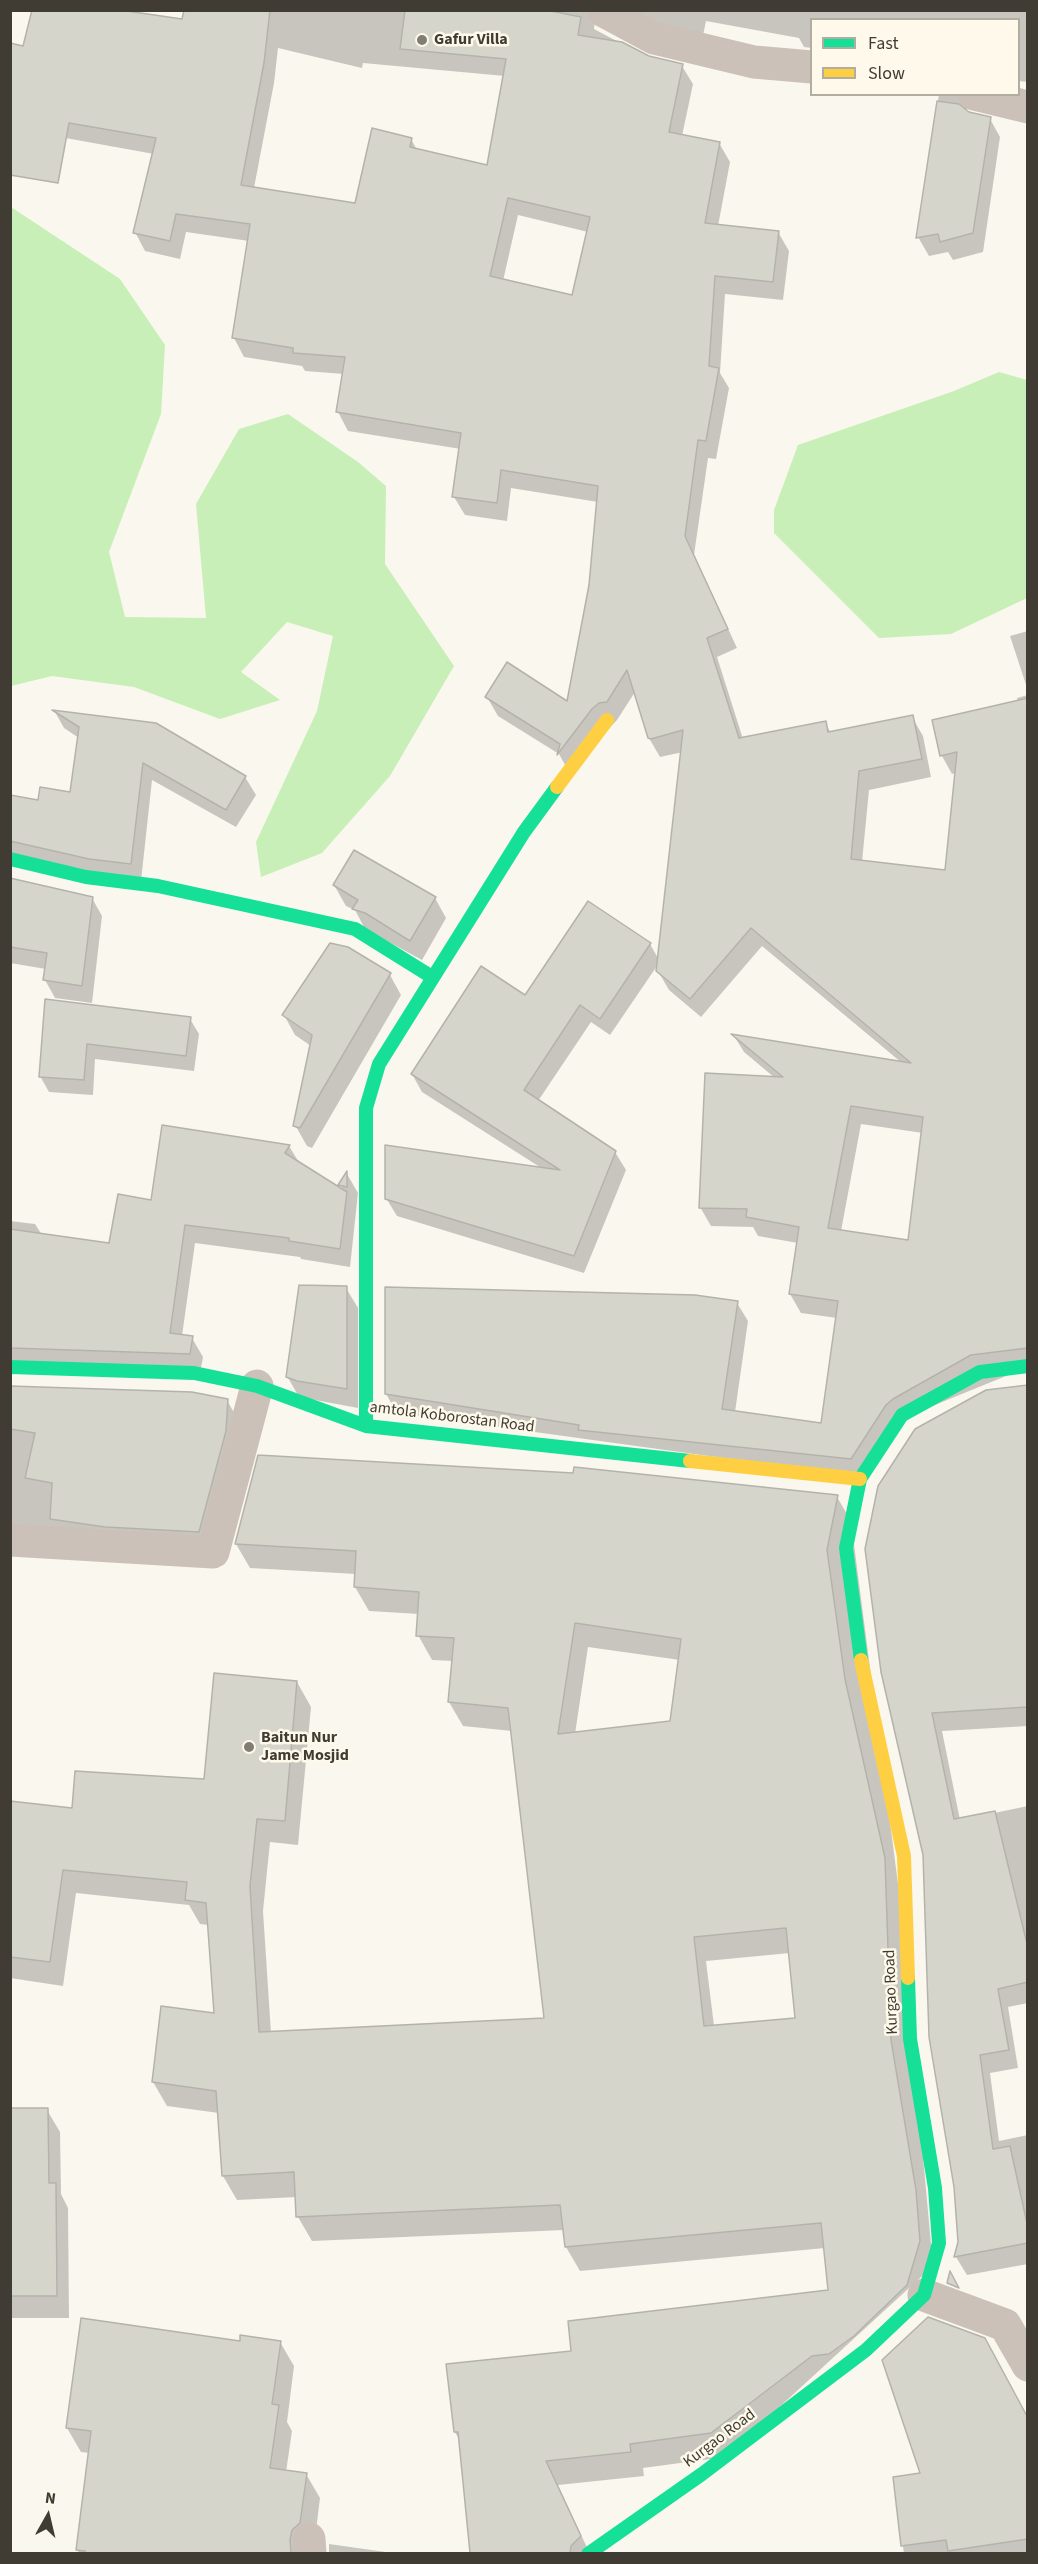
<!DOCTYPE html>
<style>
body{margin:0}
#map{position:relative;width:1038px;height:2564px;overflow:hidden;background:#faf7ee;font-family:"Source Sans 3",sans-serif}
canvas{display:block}
.frame{position:absolute;inset:0;border:12px solid #403c33;pointer-events:none}
.legend{position:absolute;left:810px;top:18px;width:210px;height:78px;box-sizing:border-box;background:#fef9ea;border:2px solid #b2ada1;margin:0;padding:8px 10px;list-style:none;font-size:18px;color:#403c33}
.legend li{display:flex;align-items:center;gap:12px;height:30px}
.legend b{width:30px;border:2px solid #b2ada1}
.north{position:absolute;left:18px;top:2486px;width:60px;height:60px;-webkit-text-stroke:4px #fef9ea;paint-order:stroke;rotate:8deg;font-size:16px;font-weight:700;line-height:24px;text-align:center;color:#403c33}
.north::after{content:'';display:block;margin:auto;width:21px;height:27px;background:#403c33;clip-path:polygon(50% 0,100% 100%,50% 72%,0 100%)}
</style>
<div id="map">
<canvas width="1038" height="2564"></canvas>
<div class="frame"></div>
<ul class="legend">
<li><b style="height:8px;background:#16e098"></b>Fast</li>
<li><b style="height:8px;background:#ffcf43"></b>Slow</li>
</ul>
<div class="north">N</div>
</div>
<script>
const ctx = document.querySelector('canvas').getContext('2d');
ctx.lineJoin = 'round';
function fill(path, color) {
  ctx.fillStyle = color;
  ctx.fill(path, 'evenodd');
}
function shape(rows) {
  const path = new Path2D();
  for (const r of rows) {
    path.moveTo(r[0], r[1]);
    for (let i = 2; i < r.length; i += 2) path.lineTo(r[i], r[i + 1]);
  }
  return path;
}
function strokePath(path, color, width, dash) {
  ctx.strokeStyle = color;
  ctx.lineWidth = width;
  ctx.lineCap = dash ? 'butt' : 'round';
  ctx.setLineDash(dash || []);
  ctx.stroke(path);
}
function label(font, color, halo, rows, align = 'center') {
  ctx.font = font + ' "Source Sans 3",sans-serif';
  ctx.lineWidth = 5;
  ctx.setLineDash([]);
  ctx.textBaseline = 'middle';
  ctx.strokeStyle = halo;
  ctx.fillStyle = color;
  for (const [text, x, y, turn = 0] of rows) {
    ctx.save();
    ctx.translate(x, y);
    ctx.rotate((+turn || 0) * Math.PI / 180);
    ctx.textAlign = isNaN(turn) ? turn : align;
    if (halo) ctx.strokeText(text, 0, 0);
    ctx.fillText(text, 0, 0);
    ctx.restore();
  }
}
fill(shape([
 [11,207,120,279,165,345,161,414,109,552,125,617,206,618,196,504,239,429,288,414,358,462,386,486,385,564,454,666,390,776,322,853,261,877,256,842,317,711,333,636,287,622,241,672,280,700,220,719,134,687,52,676,11,686],
 [999,372,1027,380,1027,598,951,634,879,638,774,533,774,510,798,445,954,391]
]), '#c8efb7');
fill(shape([
 [186,10,609,10,595,21,594,29,645,56,682,66,693,84,682,136,719,143,730,162,718,226,778,232,789,251,783,300,725,294,720,373,729,388,716,459,708,458,694,555,737,648,717,657,743,739,825,723,831,733,912,717,923,736,931,777,869,790,862,862,947,872,956,773,952,774,942,756,934,721,1018,701,1017,698,1028,695,1028,1367,903,1418,861,1477,397,1413,386,1394,737,1303,748,1321,735,1412,822,1425,837,1318,801,1313,790,1294,798,1243,758,1236,753,1227,711,1226,700,1207,775,1078,744,1052,734,1036,902,1063,762,946,701,1017,669,990,658,971,659,963,610,1035,591,1022,538,1101,615,1152,626,1170,584,1273,397,1216,386,1198,543,1169,422,1092,412,1074,526,997,650,944,659,960,683,752,660,757,649,738,635,692,617,720,569,772,559,754,498,716,487,697,569,703,590,585,598,502,511,488,507,521,465,515,454,497,461,449,348,431,338,412,344,374,305,371,302,366,244,357,234,338,249,241,186,232,180,259,145,251,135,232,154,154,60,137,25,48,183,21],
 [278,48,362,68,363,63,505,76,489,167,417,150,411,139,356,205,254,188,274,83],
 [518,215,588,232,574,297,503,281],
 [861,1124,923,1133,910,1242,841,1231],
 [617,10,1028,10,1028,82,1018,81,1018,20,812,20,812,48,804,47,799,38,706,21,701,45],
 [939,94,980,94,970,100,966,112,990,119,1000,137,983,252,953,260,948,252,929,256,918,237],
 [1028,631,1028,691,1010,636],
 [55,712,155,725,245,777,256,795,236,827,152,780,141,881,10,862,10,796,39,802,72,794,79,738,64,728],
 [10,880,92,898,102,916,92,1003,55,998,45,980,46,969,10,963],
 [334,885,435,898,446,918,422,960,365,929,355,910,346,906],
 [390,975,401,995,312,1148,307,1146,295,1125,311,1046,295,1035,284,1015],
 [46,1000,190,1019,199,1034,194,1071,95,1059,93,1095,49,1092,40,1076],
 [163,1127,289,1146,300,1164,344,1191,340,1185,347,1174,358,1193,350,1267,301,1259,300,1257,195,1243,182,1336,192,1338,203,1357,200,1373,10,1371,10,1221,35,1224,42,1235,110,1244,152,1202],
 [346,1288,358,1308,358,1408,299,1397,287,1376],
 [1028,1386,1028,1726,942,1731,960,1820,1028,1806,1028,2003,1008,2007,1018,2068,990,2073,999,2141,1028,2135,1028,2264,967,2275,956,2257,959,2242,924,1855,883,1671],
 [10,1387,227,1400,238,1420,209,1551,10,1531],
 [837,1497,851,1521,898,1884,933,2266,725,2457,643,2468,644,2476,558,2485,590,2554,471,2554,460,2441,455,2432,573,2353,830,2291,825,2248,580,2271,566,2247,564,2230,312,2241,298,2217,297,2197,237,2200,223,2176,219,2113,167,2106,153,2082,215,2015,209,1925,200,1924,189,1905,76,1893,63,1986,10,1978,10,1828,74,1810,205,1781,297,1682,311,1707,298,1845,270,1842,263,1911,271,2033,546,2020,512,1731,463,1726,449,1702,453,1661,432,1660,418,1635,419,1614,369,1611,355,1587,356,1574,250,1568,236,1544],
 [588,1647,680,1660,671,1723,575,1734],
 [790,1953,796,2020,714,2026,706,1961],
 [10,2110,47,2110,60,2132,61,2194,68,2208,69,2318,10,2318],
 [280,2342,294,2366,287,2422,292,2431,286,2472,306,2474,320,2498,314,2547,307,2554,80,2554,77,2550,90,2453,81,2452,67,2428,241,2343],
 [1028,2420,1028,2554,904,2554,894,2478,922,2475],
 [329,2544,400,2554,329,2554]
]), '#0003');
const building = shape([
 [32,10,120,10,182,19,184,10,270,10,264,63,241,185,355,203,372,128,412,138,410,147,487,165,506,59,400,49,405,10,546,10,581,17,578,35,622,42,649,56,683,64,669,132,720,142,705,223,779,231,773,282,715,276,709,366,719,368,706,441,698,440,685,536,728,629,707,638,739,738,826,721,828,732,913,715,922,759,859,771,851,859,945,870,957,752,940,756,932,720,1028,698,1028,1348,971,1355,893,1399,886,1405,851,1459,578,1430,579,1425,385,1394,385,1287,695,1295,738,1301,722,1409,821,1423,838,1301,789,1294,799,1227,746,1217,747,1209,699,1208,705,1073,783,1077,731,1034,911,1063,751,928,690,999,656,971,683,730,651,739,648,738,627,670,607,702,599,703,592,709,557,755,560,744,485,697,507,662,567,701,589,585,598,486,501,470,497,503,452,497,461,433,336,412,345,357,293,353,293,348,232,338,250,224,176,214,170,241,133,233,156,138,69,123,58,183,10,175,10,43,23,46,32,10],
 [508,198,590,217,572,295,490,276,508,198],
 [851,1106,923,1117,908,1240,828,1228,851,1106],
 [937,101,959,104,969,112,991,117,973,233,940,242,938,234,916,238,937,101],
 [52,710,156,723,246,776,226,810,143,763,131,864,89,859,10,841,10,795,38,800,40,787,70,792,79,727,52,710],
 [354,850,436,897,410,941,365,913,352,909,358,900,333,885,354,850],
 [10,878,93,897,82,986,43,980,47,953,10,947,10,878],
 [588,901,651,943,600,1019,580,1005,524,1090,616,1151,574,1256,385,1199,385,1145,560,1170,411,1074,481,966,525,995,588,901],
 [330,943,348,947,391,973,300,1128,293,1126,312,1035,282,1015,330,943],
 [45,999,191,1017,186,1056,87,1044,84,1080,39,1077,45,999],
 [162,1125,290,1145,285,1153,347,1192,340,1249,289,1241,289,1238,185,1225,170,1333,193,1336,190,1354,10,1348,10,1229,109,1243,118,1194,151,1200,162,1125],
 [347,1171,347,1187,338,1185,347,1171],
 [299,1285,347,1286,347,1389,297,1381,286,1377,299,1285],
 [1028,1385,1028,1707,932,1713,954,1819,995,1811,1028,1948,1028,1982,998,1989,1009,2050,980,2055,993,2149,1010,2146,1028,2228,1028,2243,954,2257,958,2242,954,2187,929,2037,923,1855,881,1672,865,1549,878,1486,915,1429,986,1390,1028,1385],
 [10,1386,192,1392,228,1399,226,1431,199,1532,105,1527,50,1519,52,1483,25,1478,35,1433,10,1429,10,1386],
 [258,1455,573,1473,574,1467,838,1495,827,1550,845,1679,885,1858,891,2040,916,2190,920,2241,907,2285,854,2336,829,2354,812,2356,711,2433,630,2444,631,2452,546,2461,581,2536,571,2546,570,2553,470,2553,458,2432,454,2432,446,2364,571,2351,568,2321,828,2290,821,2223,565,2247,560,2205,296,2217,294,2172,222,2176,216,2091,152,2082,161,2006,214,2013,206,1903,185,1900,187,1882,63,1870,50,1962,10,1957,10,1801,72,1808,75,1771,204,1779,214,1673,297,1681,285,1821,257,1819,250,1886,259,2032,544,2018,508,1708,448,1702,454,1638,416,1636,419,1592,354,1587,356,1551,235,1544,258,1455],
 [575,1623,681,1639,670,1721,558,1734,575,1623],
 [786,1928,795,2018,704,2026,694,1937,786,1928],
 [10,2108,48,2108,49,2183,56,2183,57,2296,10,2296,10,2108],
 [950,2271,959,2288,947,2283,950,2271],
 [928,2317,985,2338,1028,2418,1028,2539,948,2551,946,2540,901,2546,893,2477,920,2473,882,2360,928,2317],
 [81,2318,240,2341,240,2335,281,2341,272,2404,279,2405,270,2468,307,2473,300,2523,292,2530,290,2540,291,2553,85,2553,85,2551,76,2550,91,2431,66,2428,81,2318]
]);
fill(building, '#d6d5cc');
strokePath(building, '#b4b3ab', 1.5);
strokePath(shape([
 [602,10,654,38,754,62,812,67],
 [974,94,1028,107],
 [10,1540,213,1552,257,1386],
 [924,2295,1005,2325,1028,2365],
 [309,2539,310,2554]
]), '#cbc1b8', 33);
strokePath(shape([
 [10,859,86,877,158,886,355,929,432,977],
 [10,1367,194,1373,257,1386,366,1426,690,1461],
 [366,1426,366,1108,379,1064,524,832,557,787],
 [861,1660,846,1548,860,1479,902,1415,980,1372,1028,1366],
 [588,2554,702,2474,866,2350,924,2295,939,2243,935,2188,910,2039,908,1978]
]), '#16e098', 14);
strokePath(shape([
 [557,787,607,720],
 [690,1461,860,1479],
 [861,1660,904,1856,908,1978]
]), '#ffcf43', 14);
for (const [x, y, r, color] of [
 [422,40,6,"#817d74"],
 [249,1747,6,"#817d74"]
]) {
  const dot = new Path2D();
  dot.arc(x, y, r, 0, 2 * Math.PI);
  ctx.fillStyle = color;
  ctx.fill(dot);
  strokePath(dot, '#fef9ea', 2);
}
label('bold 16px', '#403c33', '#fef9ea', [
 ["Gafur Villa",434,40],
 ["Baitun Nur",261,1738],
 ["Jame Mosjid",261,1756]
], 'left');
label('16px', '#403c33', '#fef9ea', [
 ["amtola Koborostan Road",452,1418,7],
 ["Kurgao Road",892,1992,-92],
 ["Kurgao Road",720,2439,-37]
]);
</script>
